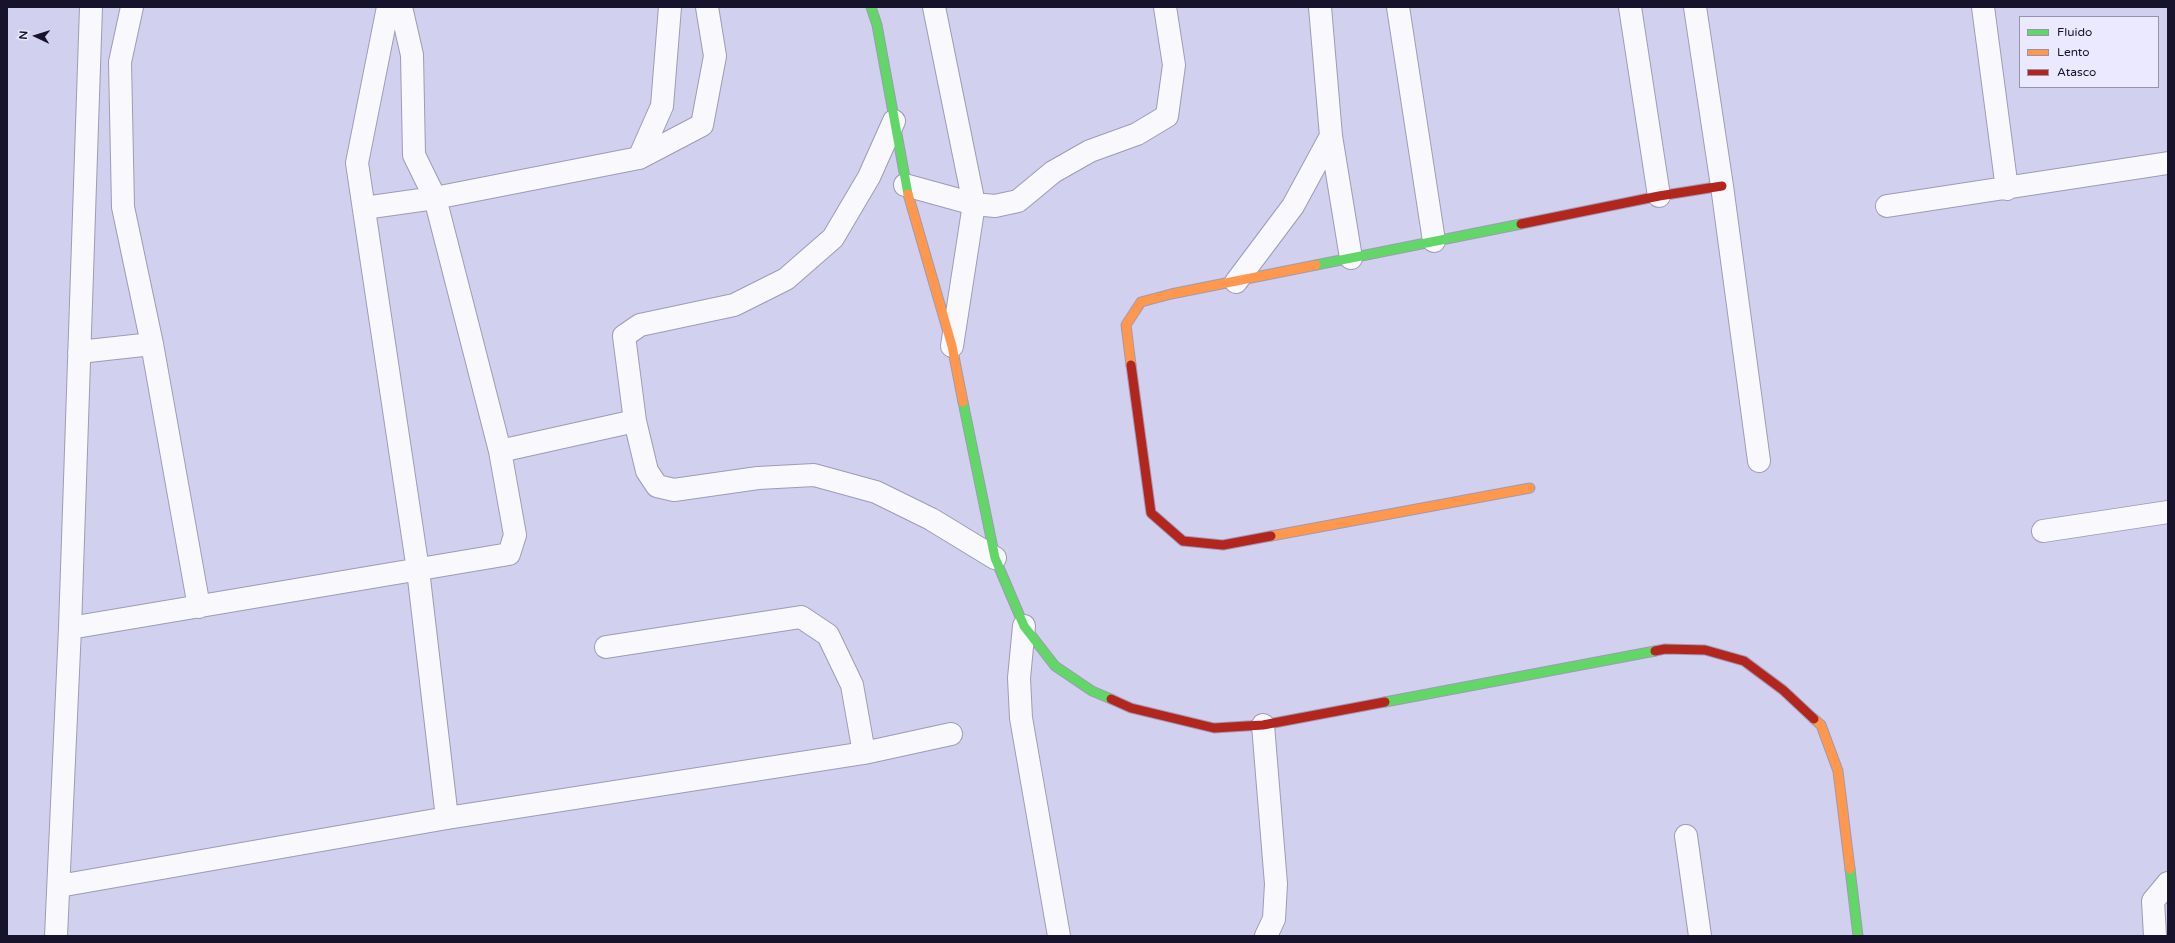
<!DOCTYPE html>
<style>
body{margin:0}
#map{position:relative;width:2175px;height:943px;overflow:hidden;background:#d2d0ef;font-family:"Varela Round",sans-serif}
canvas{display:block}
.frame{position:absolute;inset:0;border:8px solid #17132d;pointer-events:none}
.legend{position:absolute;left:2019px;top:16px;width:140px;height:72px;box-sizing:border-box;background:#eae9ff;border:1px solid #9693ab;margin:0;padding:5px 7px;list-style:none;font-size:12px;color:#17132d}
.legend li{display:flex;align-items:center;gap:8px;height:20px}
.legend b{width:20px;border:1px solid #9693ab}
.north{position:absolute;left:16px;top:16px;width:40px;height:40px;-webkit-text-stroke:3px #eae9ff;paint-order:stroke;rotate:274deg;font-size:11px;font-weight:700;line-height:16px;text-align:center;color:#17132d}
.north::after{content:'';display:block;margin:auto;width:14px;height:18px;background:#17132d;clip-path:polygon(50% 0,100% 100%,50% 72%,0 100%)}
</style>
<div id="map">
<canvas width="2175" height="943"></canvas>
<div class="frame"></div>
<ul class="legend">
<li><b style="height:5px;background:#63d668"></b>Fluido</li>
<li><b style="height:5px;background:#ff974d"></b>Lento</li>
<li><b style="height:5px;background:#b3261e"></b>Atasco</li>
</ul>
<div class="north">N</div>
</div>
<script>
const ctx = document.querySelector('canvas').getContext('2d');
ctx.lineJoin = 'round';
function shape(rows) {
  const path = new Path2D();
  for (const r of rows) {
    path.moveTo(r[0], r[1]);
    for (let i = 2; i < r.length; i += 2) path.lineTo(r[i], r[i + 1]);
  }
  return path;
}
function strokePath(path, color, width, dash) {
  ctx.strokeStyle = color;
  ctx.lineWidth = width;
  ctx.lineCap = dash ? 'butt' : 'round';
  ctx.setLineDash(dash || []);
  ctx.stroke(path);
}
const street = shape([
 [132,7,120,62,123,207,152,344,199,607],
 [388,7,357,163,418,570,447,818],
 [934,7,974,204,952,346],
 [1320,7,1331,136,1351,258],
 [1398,7,1434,241],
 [1630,7,1659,196],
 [1695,7,1722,186,1759,461],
 [1983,7,2007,189],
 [894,121,869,177,833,238,786,279,734,305,640,325,624,336,635,421,647,471,657,486,674,490,758,478,814,475,876,492,931,519,995,558],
 [639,158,702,125,715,56,707,7],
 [905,185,974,204,995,206,1018,201,1053,172,1090,151,1137,134,1167,116,1174,65,1165,7],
 [1887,206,2168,163],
 [364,208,435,198,639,158,662,106,670,7],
 [1236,282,1293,206,1331,136],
 [79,352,152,344],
 [500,451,635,421],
 [2043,531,2168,512],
 [1024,626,1019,678,1021,718,1059,936],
 [70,628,509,554,515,535,500,451,435,198,414,155,412,55,401,7],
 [606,647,801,617,828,635,852,685,864,753],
 [1263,725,1276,884,1274,919,1266,936],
 [1686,836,1700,936],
 [59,886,447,818,864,753,951,734],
 [56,936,70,628,91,7],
 [2155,936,2153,901,2168,883]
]);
const fast = shape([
 [871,7,877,25,908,194],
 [1316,265,1521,224],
 [963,402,995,558,1024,626,1055,666,1092,691,1111,699],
 [1385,702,1655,651],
 [1850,869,1858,936]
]);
const slow = shape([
 [908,194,952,346,963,402],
 [1131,365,1126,325,1141,302,1171,294,1316,265],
 [1271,536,1530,488],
 [1814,719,1821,725,1838,771,1850,869]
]);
const jam = shape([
 [1521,224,1659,196,1722,186],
 [1131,365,1151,513,1183,541,1223,545,1271,536],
 [1655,651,1665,649,1705,650,1744,661,1783,690,1814,719],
 [1111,699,1131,708,1214,728,1263,725,1385,702]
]);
strokePath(street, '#9d9bb5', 24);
strokePath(fast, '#9d9bb5', 11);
strokePath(slow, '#9d9bb5', 11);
strokePath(jam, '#9d9bb5', 11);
strokePath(street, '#f8f8fd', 22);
strokePath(fast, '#63d668', 9);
strokePath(slow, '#ff974d', 9);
strokePath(jam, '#b3261e', 9);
</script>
